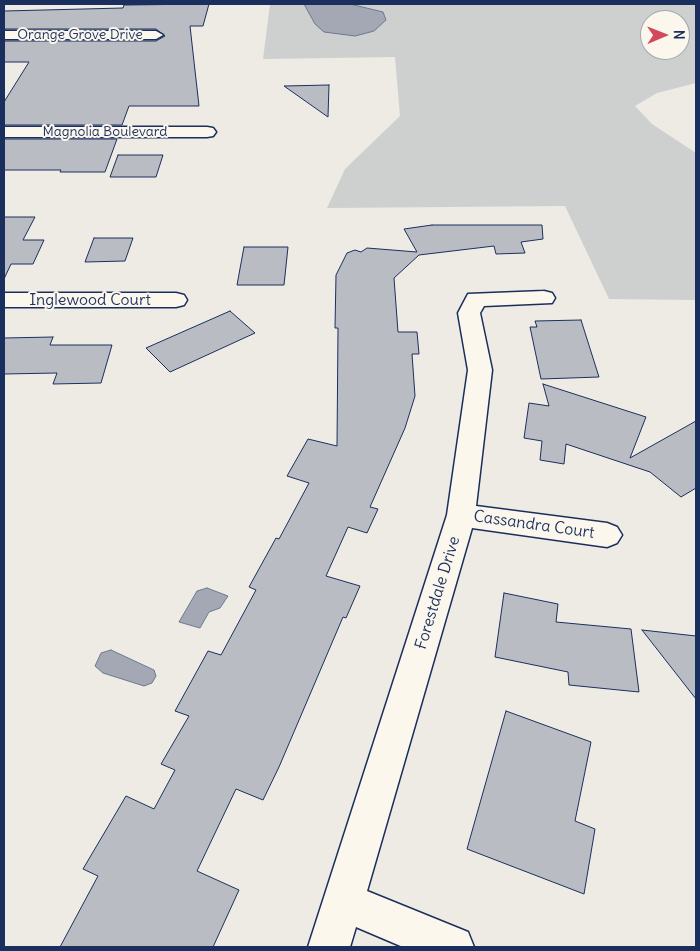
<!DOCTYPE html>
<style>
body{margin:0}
#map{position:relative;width:700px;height:951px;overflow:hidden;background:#eeebe4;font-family:Delius,sans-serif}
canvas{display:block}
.frame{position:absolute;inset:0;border:5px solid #1b2f5e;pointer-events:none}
.north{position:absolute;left:640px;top:10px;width:50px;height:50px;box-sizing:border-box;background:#fbf7ec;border:1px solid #a1a7b3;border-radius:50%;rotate:89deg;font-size:14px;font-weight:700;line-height:20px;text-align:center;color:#1b2f5e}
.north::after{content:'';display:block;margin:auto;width:18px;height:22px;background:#d1495b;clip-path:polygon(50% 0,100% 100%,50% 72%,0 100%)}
</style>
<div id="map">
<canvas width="700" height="951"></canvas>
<div class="frame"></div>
<div class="north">N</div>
</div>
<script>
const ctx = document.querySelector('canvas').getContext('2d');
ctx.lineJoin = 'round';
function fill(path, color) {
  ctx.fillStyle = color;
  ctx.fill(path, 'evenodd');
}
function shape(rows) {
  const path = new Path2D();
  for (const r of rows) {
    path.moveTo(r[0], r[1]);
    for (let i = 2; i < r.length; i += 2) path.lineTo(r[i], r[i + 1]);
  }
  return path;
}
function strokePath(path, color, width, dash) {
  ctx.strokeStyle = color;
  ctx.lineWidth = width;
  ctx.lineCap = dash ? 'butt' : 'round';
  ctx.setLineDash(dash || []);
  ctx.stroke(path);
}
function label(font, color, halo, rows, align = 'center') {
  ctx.font = font + ' Delius,sans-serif';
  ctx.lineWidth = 4;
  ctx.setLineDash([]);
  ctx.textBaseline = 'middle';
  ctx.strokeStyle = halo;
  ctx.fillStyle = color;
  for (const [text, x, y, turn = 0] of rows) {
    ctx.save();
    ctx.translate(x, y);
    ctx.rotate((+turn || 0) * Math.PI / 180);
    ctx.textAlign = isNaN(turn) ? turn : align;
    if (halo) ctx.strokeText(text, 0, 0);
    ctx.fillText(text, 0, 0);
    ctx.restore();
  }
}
fill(shape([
 [270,4,696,4,696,83,657,93,635,106,652,124,696,153,696,300,609,299,565,206,327,208,345,169,400,116,395,57,263,59],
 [650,20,680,20,680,50,650,50]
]), '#cecfcf');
const water = shape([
 [304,4,350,4,383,12,386,20,374,31,355,36,324,32,315,24,304,4],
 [207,588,228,596,220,608,209,612,200,628,179,622,197,591,207,588],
 [111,650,154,670,156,676,152,683,144,686,103,673,95,666,101,653,111,650]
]);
fill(water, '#a3a8b4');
strokePath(water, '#6d7892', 1);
const building = shape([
 [209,4,203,26,190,26,199,106,129,106,122,125,4,125,4,102,29,62,4,62,4,41,156,41,165,36,156,29,4,29,4,11,123,8,124,5,209,4],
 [329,85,328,117,284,86,329,85],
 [4,139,117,139,105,172,60,172,61,170,4,170,4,139],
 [118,155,163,155,156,177,110,177,118,155],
 [4,217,35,217,23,240,44,240,33,264,11,264,4,279,4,217],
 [432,225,542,225,543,239,521,242,525,253,496,254,494,246,419,255,394,278,398,332,417,332,419,354,412,354,415,396,405,428,370,507,378,509,367,533,348,527,326,576,360,586,346,618,343,617,279,767,263,800,236,789,197,871,239,890,213,947,60,947,98,876,83,869,126,796,154,809,175,770,161,764,189,716,175,711,208,651,221,655,256,590,249,587,276,538,279,539,309,483,287,476,308,439,337,446,338,328,335,328,336,275,347,253,355,250,361,252,367,248,417,252,404,229,432,225],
 [94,238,133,238,125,261,85,262,94,238],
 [244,247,288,247,284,285,237,285,244,247],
 [230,311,255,333,170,372,146,348,230,311],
 [581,320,599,377,541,379,530,327,537,327,535,321,581,320],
 [53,337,50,345,112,345,101,383,53,384,57,373,4,374,4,338,53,337],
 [543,384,646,417,630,458,696,421,696,488,681,497,650,472,566,444,564,464,540,460,542,441,524,438,529,403,549,406,543,384],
 [504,593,558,604,556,622,631,629,639,692,569,685,568,672,495,657,504,593],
 [642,630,696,636,696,699,642,630],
 [506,711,591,742,575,821,595,829,584,894,467,849,506,711]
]);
fill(building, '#b9bcc3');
strokePath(building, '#1b2f5e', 1);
const minor = shape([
 [4,31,156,31,163,35,156,39,4,39,4,31],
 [4,127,207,127,213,128,216,132,213,136,207,137,4,137,4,127],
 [544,291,552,293,555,298,552,303,484,306,480,313,492,370,476,506,607,523,617,527,622,535,617,543,607,547,472,528,367,891,468,932,474,947,403,947,356,927,350,947,308,947,447,515,468,370,458,313,468,294,544,291],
 [4,293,176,293,184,295,187,300,184,305,176,307,4,307,4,293]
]);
strokePath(minor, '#1b2f5e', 3);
fill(minor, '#fbf7ec');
label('14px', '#1b2f5e', '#fbf7ec', [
 ["Orange Grove Drive",80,35],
 ["Magnolia Boulevard",105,132]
]);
label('16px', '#1b2f5e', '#fbf7ec', [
 ["Inglewood Court",90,300],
 ["Cassandra Court",534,525,8],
 ["Forestdale Drive",438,593,-73]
]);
</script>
